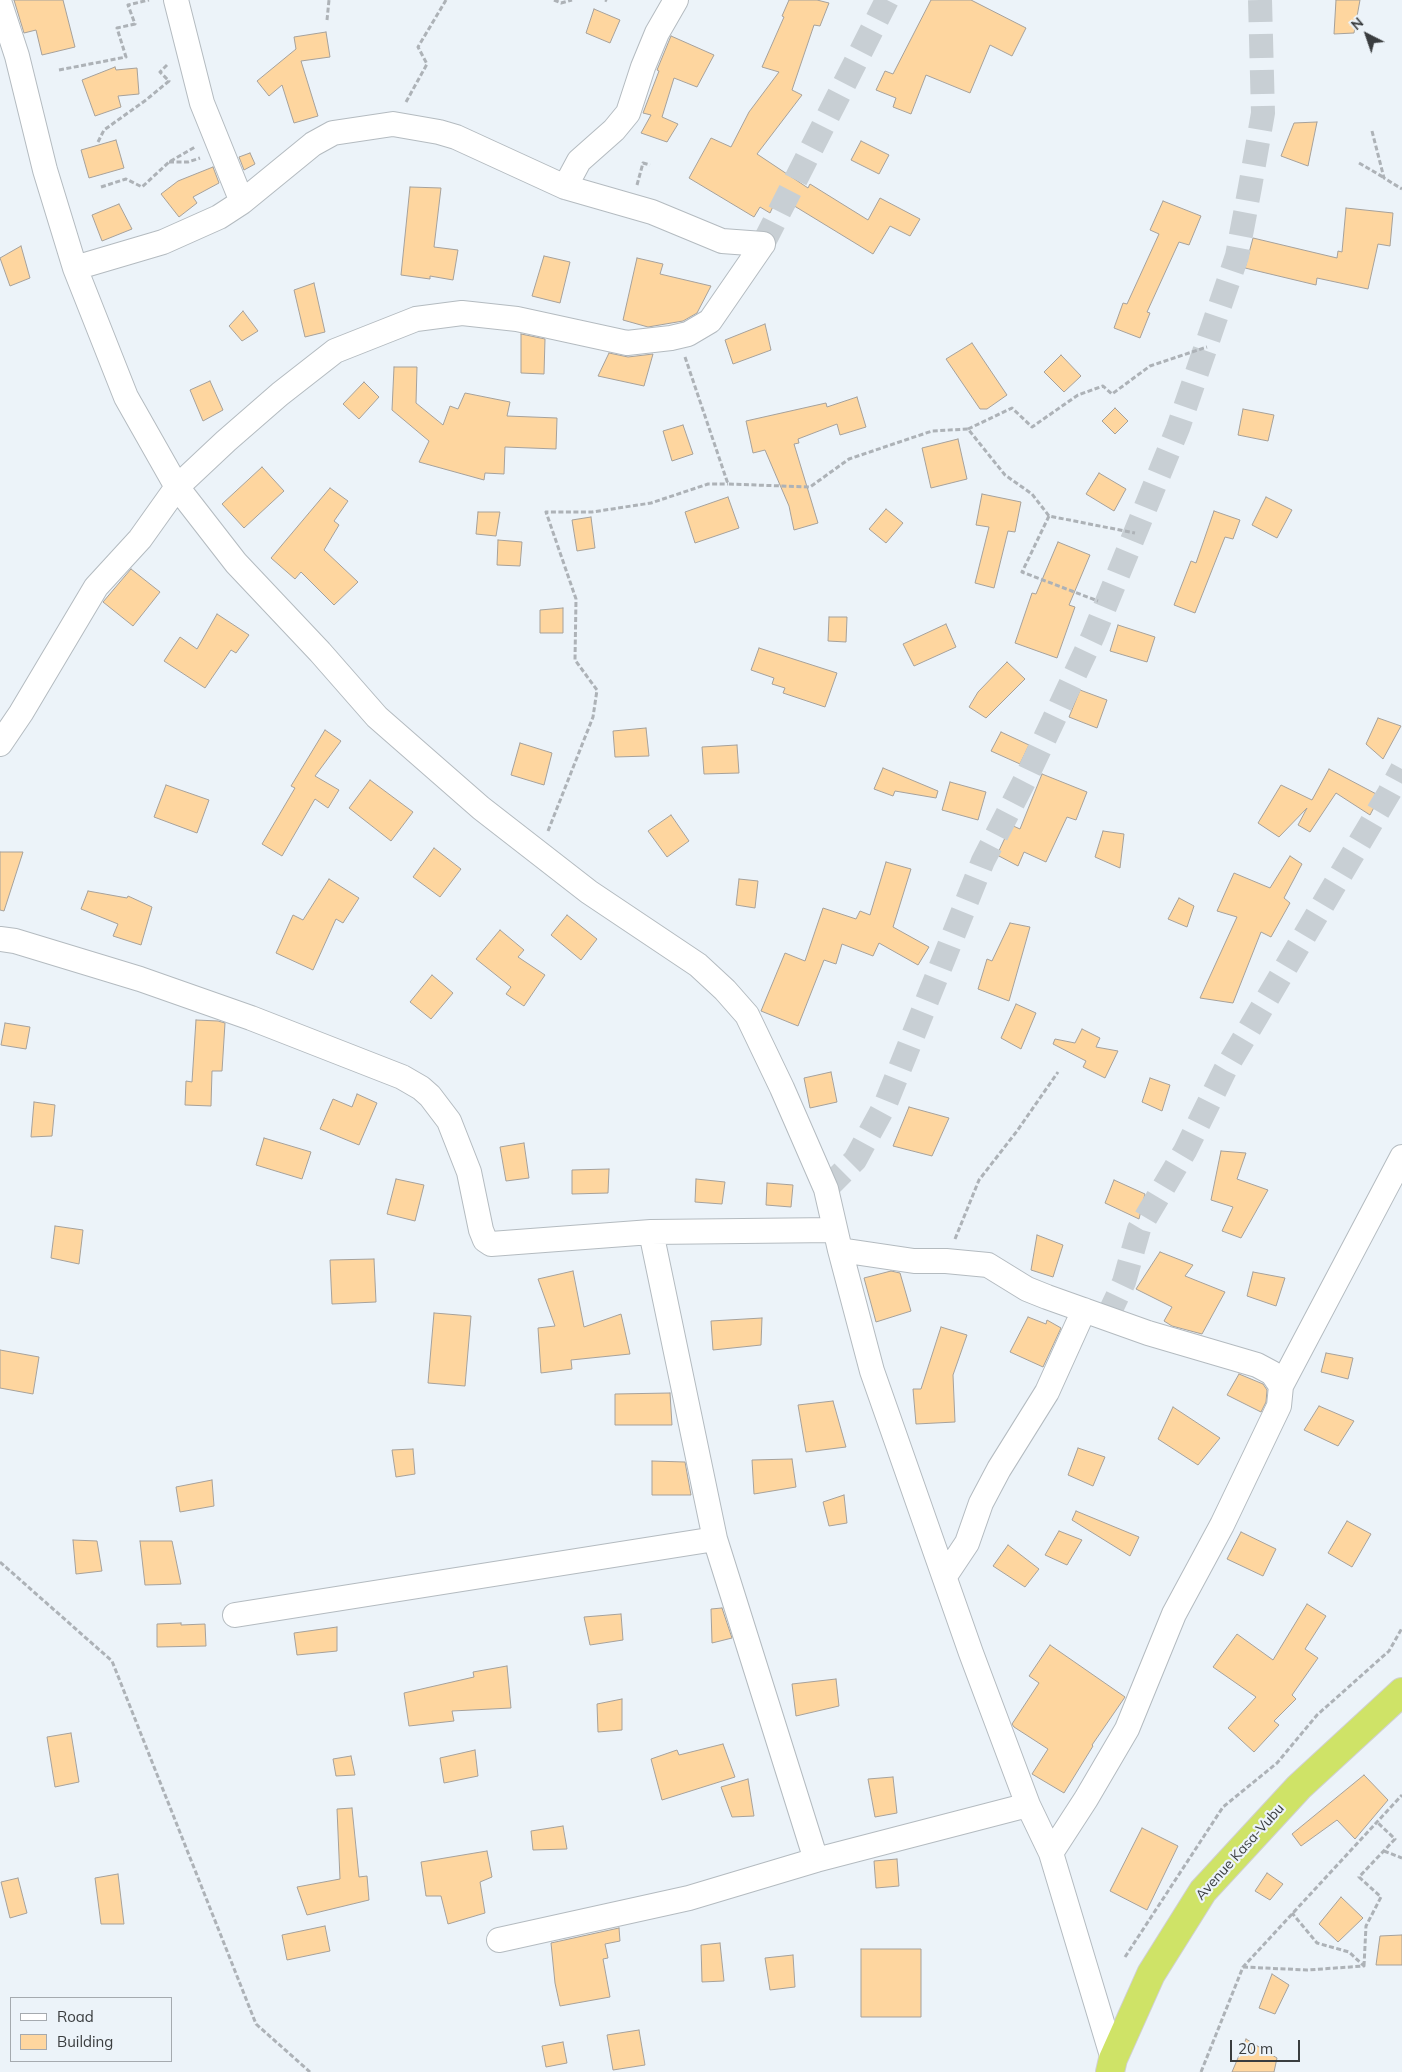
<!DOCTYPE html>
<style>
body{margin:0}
#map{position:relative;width:1402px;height:2072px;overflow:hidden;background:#ecf3f9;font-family:Mulish,sans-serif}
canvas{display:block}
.legend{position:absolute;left:10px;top:1997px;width:162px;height:65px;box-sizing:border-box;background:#ecf3f9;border:1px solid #a5aaaf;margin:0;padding:6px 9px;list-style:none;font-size:15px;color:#3a3d3f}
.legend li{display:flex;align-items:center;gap:10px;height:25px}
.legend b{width:25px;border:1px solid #a5aaaf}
.north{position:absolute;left:1342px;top:10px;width:50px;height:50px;-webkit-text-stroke:4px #ecf3f9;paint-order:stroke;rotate:319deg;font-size:14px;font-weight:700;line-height:20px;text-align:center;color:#3a3d3f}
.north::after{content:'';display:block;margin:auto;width:18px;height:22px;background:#3a3d3f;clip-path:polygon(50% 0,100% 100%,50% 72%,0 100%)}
.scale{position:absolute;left:1230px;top:2040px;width:70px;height:22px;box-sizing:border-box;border:2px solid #3a3d3f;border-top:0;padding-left:6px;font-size:15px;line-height:18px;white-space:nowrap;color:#3a3d3f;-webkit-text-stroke:4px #ecf3f9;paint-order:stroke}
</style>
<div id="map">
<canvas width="1402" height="2072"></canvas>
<ul class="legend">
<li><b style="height:6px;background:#fff"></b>Road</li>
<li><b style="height:14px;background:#fed69f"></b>Building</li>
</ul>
<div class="north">N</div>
<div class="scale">20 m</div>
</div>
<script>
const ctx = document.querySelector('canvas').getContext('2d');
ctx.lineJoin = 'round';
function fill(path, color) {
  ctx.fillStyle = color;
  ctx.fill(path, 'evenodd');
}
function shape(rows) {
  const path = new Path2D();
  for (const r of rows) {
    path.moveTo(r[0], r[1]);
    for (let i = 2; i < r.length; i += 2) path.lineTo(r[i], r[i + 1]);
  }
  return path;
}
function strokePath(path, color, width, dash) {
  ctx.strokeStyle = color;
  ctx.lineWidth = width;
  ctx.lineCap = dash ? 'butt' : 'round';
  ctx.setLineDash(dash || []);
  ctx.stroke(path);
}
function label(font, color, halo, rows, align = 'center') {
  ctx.font = font + ' Mulish,sans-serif';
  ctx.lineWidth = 4.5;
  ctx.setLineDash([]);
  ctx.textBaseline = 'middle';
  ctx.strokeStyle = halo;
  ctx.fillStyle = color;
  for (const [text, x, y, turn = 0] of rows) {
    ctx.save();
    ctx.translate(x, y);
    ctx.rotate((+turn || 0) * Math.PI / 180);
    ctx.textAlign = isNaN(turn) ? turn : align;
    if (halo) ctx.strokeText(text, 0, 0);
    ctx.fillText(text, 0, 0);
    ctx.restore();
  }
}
const building = shape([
 [14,0,63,0,75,47,42,55,36,30,24,33,14,0],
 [789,0,817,0,829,3,820,26,814,25,792,90,802,95,757,154,808,188,810,184,868,220,880,198,920,219,910,236,890,226,873,254,778,196,770,213,760,207,754,217,689,178,711,138,731,147,749,112,779,72,762,67,784,17,782,16,789,0],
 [931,0,971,0,1026,28,1012,56,990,45,970,93,926,75,911,114,893,107,896,98,876,90,885,71,893,74,931,0],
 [1336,0,1360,0,1354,33,1334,34,1336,0],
 [594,9,620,20,610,43,586,33,594,9],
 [326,32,330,57,301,61,318,116,294,123,282,85,269,96,257,81,296,49,294,37,326,32],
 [671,36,714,55,697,87,674,78,662,117,678,124,667,142,641,133,651,115,643,113,659,71,657,70,671,36],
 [115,67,116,70,137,68,139,94,118,96,121,107,95,116,82,80,115,67],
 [1317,122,1308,166,1281,156,1294,123,1317,122],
 [116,140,124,168,89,178,81,150,116,140],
 [861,141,889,155,879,174,851,160,861,141],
 [250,153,255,164,244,170,239,157,250,153],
 [213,167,219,183,193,197,197,203,179,217,161,194,178,181,213,167],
 [410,187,441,188,434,247,458,250,453,280,430,276,430,279,401,275,410,187],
 [1163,201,1201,216,1189,245,1179,242,1147,312,1150,313,1140,338,1114,328,1123,303,1127,304,1159,234,1150,230,1163,201],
 [119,204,132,229,102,241,92,215,119,204],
 [1346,208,1393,213,1390,246,1378,244,1368,289,1317,278,1316,285,1245,268,1253,238,1337,258,1338,251,1342,252,1346,208],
 [21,246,30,278,10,286,0,258,21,246],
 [544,256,570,262,560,303,532,296,544,256],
 [637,258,663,264,660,274,711,286,697,313,683,321,648,327,623,320,637,258],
 [314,283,325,332,305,337,294,290,314,283],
 [243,311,258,331,242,341,229,326,243,311],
 [765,324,771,350,733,364,725,340,765,324],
 [521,334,545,339,544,374,521,373,521,334],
 [972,343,1007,395,987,409,980,409,946,359,972,343],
 [609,353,628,357,653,354,644,386,598,376,609,353],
 [1061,355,1081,376,1064,392,1044,372,1061,355],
 [394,367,417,367,416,403,443,425,450,406,458,409,465,393,510,402,507,416,557,418,556,449,505,447,504,474,485,473,484,480,419,462,429,441,392,410,394,367],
 [210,381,223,410,203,421,190,390,210,381],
 [364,382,379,397,359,419,343,404,364,382],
 [857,397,866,427,840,435,837,424,798,439,799,443,794,444,818,523,794,530,789,506,765,450,753,453,746,421,826,403,827,407,857,397],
 [1115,408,1128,421,1115,434,1102,421,1115,408],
 [1243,409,1274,415,1268,441,1238,435,1243,409],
 [683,425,693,454,672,461,663,431,683,425],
 [958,439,967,479,931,488,922,448,958,439],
 [262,467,284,491,244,528,222,504,262,467],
 [1099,473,1126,489,1114,511,1086,494,1099,473],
 [330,488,348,501,334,521,339,525,324,550,358,582,334,605,301,572,295,579,271,558,330,488],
 [982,494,1021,502,1015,532,1008,531,994,588,975,583,989,527,976,525,982,494],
 [728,497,739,528,695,543,685,512,728,497],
 [1266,497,1292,510,1277,538,1252,525,1266,497],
 [886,509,903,523,886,543,869,529,886,509],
 [1214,511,1240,520,1233,539,1225,537,1195,613,1174,605,1191,561,1196,563,1214,511],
 [478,512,500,512,496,536,476,534,478,512],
 [591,517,595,548,577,551,572,520,591,517],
 [498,540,522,542,520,566,497,565,498,540],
 [1058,542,1090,555,1069,605,1075,607,1057,658,1015,643,1032,593,1036,594,1058,542],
 [131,569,160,592,133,626,103,602,131,569],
 [563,608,563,633,540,633,540,610,563,608],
 [217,614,249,635,236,653,231,650,205,688,164,661,180,637,197,649,217,614],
 [829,617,847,617,846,642,828,641,829,617],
 [946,624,956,647,914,666,903,644,946,624],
 [1118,625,1155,637,1147,662,1110,651,1118,625],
 [759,648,837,673,825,707,783,693,785,688,772,684,774,678,751,670,759,648],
 [1007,662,1025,679,986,718,969,707,978,692,1007,662],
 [1080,690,1107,700,1097,728,1069,717,1080,690],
 [1378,718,1401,726,1383,759,1366,744,1378,718],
 [646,728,649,756,615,757,613,731,646,728],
 [325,730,341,741,315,776,339,790,328,808,315,799,282,856,262,844,295,788,291,786,325,730],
 [1001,732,1029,745,1020,764,991,751,1001,732],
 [520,743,552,753,544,785,511,775,520,743],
 [737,745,739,773,704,774,702,747,737,745],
 [883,768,938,791,936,798,895,791,893,796,874,789,883,768],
 [1329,769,1380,796,1370,815,1336,793,1310,832,1298,825,1307,808,1279,837,1258,823,1281,785,1312,800,1329,769],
 [1042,774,1087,792,1076,820,1067,817,1046,862,1024,852,1018,866,997,855,1011,825,1020,829,1042,774],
 [370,780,413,812,391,841,349,808,370,780],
 [950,782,986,792,978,820,942,810,950,782],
 [166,785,209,800,197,833,154,817,166,785],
 [671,815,689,841,667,857,648,831,671,815],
 [1103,831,1124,834,1120,868,1095,857,1103,831],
 [434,848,461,869,440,897,413,877,434,848],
 [0,852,23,852,4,911,0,910,0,852],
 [1290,856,1302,864,1284,898,1290,903,1271,937,1261,932,1233,1003,1200,998,1237,917,1217,911,1234,873,1270,888,1290,856],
 [886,862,911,869,893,927,929,947,918,965,879,943,873,956,842,944,836,964,824,960,798,1026,761,1011,785,953,805,961,823,908,856,919,860,911,870,915,886,862],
 [329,879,359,898,343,923,336,919,313,970,276,953,293,915,303,920,329,879],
 [739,879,758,881,755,908,736,905,739,879],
 [88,891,127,898,128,896,152,907,141,945,113,936,118,924,81,909,88,891],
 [1179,898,1194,906,1187,927,1168,919,1179,898],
 [567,915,597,939,581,960,551,935,567,915],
 [1010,923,1030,927,1009,1001,978,989,987,959,992,961,1010,923],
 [500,930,524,950,518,957,545,975,524,1006,506,994,511,987,476,959,500,930],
 [432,975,453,993,431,1019,410,1002,432,975],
 [1016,1004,1036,1013,1021,1049,1001,1038,1016,1004],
 [196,1020,218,1021,225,1023,222,1071,212,1071,211,1106,185,1105,186,1081,192,1082,196,1020],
 [5,1023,30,1027,26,1049,1,1045,5,1023],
 [1082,1029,1100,1038,1096,1047,1118,1051,1105,1078,1083,1067,1086,1061,1053,1044,1055,1039,1075,1043,1082,1029],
 [831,1072,837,1102,810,1108,804,1078,831,1072],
 [1150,1078,1170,1085,1162,1111,1142,1102,1150,1078],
 [357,1094,377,1103,359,1145,320,1129,333,1099,352,1107,357,1094],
 [34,1102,55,1105,52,1136,31,1137,34,1102],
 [909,1107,949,1118,932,1156,893,1146,909,1107],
 [264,1138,311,1152,302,1179,256,1165,264,1138],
 [524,1143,529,1178,506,1181,500,1147,524,1143],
 [1221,1151,1246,1153,1237,1179,1268,1190,1241,1238,1222,1231,1233,1207,1211,1200,1221,1151],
 [609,1169,608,1193,572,1194,572,1170,609,1169],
 [396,1179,424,1185,415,1221,387,1214,396,1179],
 [696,1179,725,1182,722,1204,695,1202,696,1179],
 [1114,1180,1145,1194,1139,1219,1105,1203,1114,1180],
 [767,1183,793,1185,791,1207,766,1205,767,1183],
 [55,1226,83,1230,79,1264,51,1258,55,1226],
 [1037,1235,1063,1245,1053,1277,1031,1270,1037,1235],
 [1160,1252,1193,1265,1185,1276,1225,1292,1202,1334,1172,1326,1164,1321,1172,1307,1136,1289,1160,1252],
 [374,1259,376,1302,332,1304,330,1260,374,1259],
 [573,1271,584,1327,621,1314,630,1354,571,1360,572,1369,541,1373,538,1328,555,1326,538,1279,573,1271],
 [891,1271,900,1273,911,1311,876,1322,864,1278,891,1271],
 [1253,1272,1285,1278,1276,1306,1247,1296,1253,1272],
 [434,1313,471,1316,465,1386,428,1383,434,1313],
 [1028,1317,1046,1324,1047,1320,1061,1328,1043,1367,1010,1352,1028,1317],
 [762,1318,761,1345,713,1350,711,1321,762,1318],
 [941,1327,967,1335,953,1375,955,1422,916,1424,913,1389,921,1389,941,1327],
 [0,1350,39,1357,33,1394,0,1388,0,1350],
 [1326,1353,1353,1358,1348,1379,1321,1372,1326,1353],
 [1239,1374,1263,1384,1267,1390,1266,1402,1261,1412,1227,1395,1239,1374],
 [670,1393,672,1425,615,1425,615,1394,670,1393],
 [833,1401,846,1447,806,1452,798,1405,833,1401],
 [1319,1406,1354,1421,1338,1446,1304,1430,1319,1406],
 [1173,1407,1220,1438,1198,1465,1158,1439,1173,1407],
 [1078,1448,1105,1457,1093,1486,1068,1475,1078,1448],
 [413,1449,415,1474,396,1477,392,1450,413,1449],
 [792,1459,796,1487,754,1494,752,1460,792,1459],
 [652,1461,685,1462,691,1495,652,1495,652,1461],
 [212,1480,214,1506,180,1512,176,1487,212,1480],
 [844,1495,847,1523,829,1526,823,1502,844,1495],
 [1076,1511,1139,1537,1130,1556,1072,1520,1076,1511],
 [1347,1521,1371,1534,1352,1567,1328,1553,1347,1521],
 [1059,1531,1082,1540,1067,1565,1045,1555,1059,1531],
 [1241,1532,1276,1549,1263,1576,1227,1559,1241,1532],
 [73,1540,97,1541,102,1571,76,1574,73,1540],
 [140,1541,172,1541,181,1584,145,1585,140,1541],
 [1008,1545,1039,1569,1025,1587,993,1566,1008,1545],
 [1307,1604,1326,1616,1305,1649,1318,1658,1292,1695,1296,1699,1274,1721,1279,1725,1254,1752,1228,1728,1256,1697,1213,1667,1237,1634,1273,1660,1307,1604],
 [722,1608,732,1638,712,1643,711,1609,722,1608],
 [621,1614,623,1640,590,1645,584,1617,621,1614],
 [181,1623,181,1625,205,1624,206,1646,157,1647,157,1624,181,1623],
 [337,1627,337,1651,297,1655,294,1633,337,1627],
 [1050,1645,1125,1697,1092,1745,1093,1746,1064,1793,1032,1774,1048,1749,1014,1727,1012,1724,1039,1683,1029,1676,1050,1645],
 [507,1666,511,1708,452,1711,454,1721,409,1726,404,1693,474,1677,473,1672,507,1666],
 [836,1679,839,1706,796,1716,792,1684,836,1679],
 [622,1699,622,1730,598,1732,597,1704,622,1699],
 [71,1733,79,1782,55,1787,47,1737,71,1733],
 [723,1744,735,1777,662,1800,651,1759,677,1750,679,1755,723,1744],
 [475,1750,478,1776,444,1783,440,1758,475,1750],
 [351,1756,355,1775,336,1776,333,1759,351,1756],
 [1364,1775,1388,1800,1355,1839,1337,1820,1301,1846,1292,1834,1364,1775],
 [893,1777,897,1813,875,1817,868,1779,893,1777],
 [748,1779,754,1816,732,1817,721,1787,748,1779],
 [352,1808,359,1877,367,1876,369,1900,307,1915,297,1887,340,1879,337,1809,352,1808],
 [563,1826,567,1849,533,1850,531,1831,563,1826],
 [1142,1828,1178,1846,1147,1910,1110,1891,1142,1828],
 [487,1851,492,1877,480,1882,485,1913,448,1924,441,1896,426,1896,421,1862,487,1851],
 [897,1859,899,1886,876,1888,874,1861,897,1859],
 [1267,1873,1283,1884,1270,1900,1255,1891,1267,1873],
 [118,1874,124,1924,101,1924,95,1878,118,1874],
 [18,1878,27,1913,10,1918,1,1882,18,1878],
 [1341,1897,1363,1918,1338,1942,1319,1924,1341,1897],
 [325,1926,330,1951,287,1960,282,1935,325,1926],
 [619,1928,620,1941,605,1944,608,1958,603,1959,610,1997,560,2006,555,1983,551,1943,619,1928],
 [1402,1935,1402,1965,1376,1965,1380,1936,1402,1935],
 [720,1943,724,1981,702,1982,701,1945,720,1943],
 [861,1949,921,1949,921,2017,861,2017,861,1949],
 [793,1955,795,1987,770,1990,765,1958,793,1955],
 [1272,1974,1289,1985,1275,2014,1259,2008,1272,1974],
 [639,2030,645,2065,613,2070,607,2035,639,2030],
 [1246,2039,1277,2058,1274,2072,1232,2072,1246,2039],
 [563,2042,567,2063,546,2067,542,2046,563,2042]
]);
fill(building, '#fed69f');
strokePath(building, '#a6a19b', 1);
strokePath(shape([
 [763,244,887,0],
 [826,1189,855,1160,886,1103,983,861,1028,774,1093,636,1178,428,1237,256,1250,187,1263,113,1260,0],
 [1107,1318,1124,1282,1139,1229,1185,1151,1225,1070,1389,793,1402,769]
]), '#c8cfd4', 24, [24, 12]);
const minor = shape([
 [0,4,17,56,45,170,75,268,126,397,177,487,236,563,320,652,377,717,481,808,589,892,698,965,725,990,747,1015,782,1088,826,1189,840,1250,872,1371,971,1653,1028,1805,1051,1853,1113,2059],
 [565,187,579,161,614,130,628,113,643,67,657,33,676,0],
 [242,202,313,144,333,133,393,124,439,132,456,137,565,187,652,212,722,241,763,244],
 [75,268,163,242,219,217,242,202,202,103,176,0],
 [0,744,21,713,96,587,140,539,177,487,226,441,280,394,335,351,416,319,462,313,517,319,627,343,671,338,688,334,710,321,763,244],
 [0,939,15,941,140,979,251,1018,402,1077,421,1088,430,1096,449,1121,469,1172,481,1230,485,1240,491,1244,651,1232,834,1230],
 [651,1232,715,1539,816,1860],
 [840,1250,914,1261,946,1261,988,1265,1027,1289,1047,1297,1148,1333,1257,1365,1272,1373,1281,1386],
 [945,1576,967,1543,981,1503,999,1469,1047,1392,1084,1310],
 [235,1615,715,1539],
 [1051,1853,1086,1799,1127,1729,1174,1614,1222,1525,1279,1406,1281,1386,1402,1157],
 [499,1940,689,1898,816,1860,1028,1805]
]);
const highway = shape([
 [1110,2072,1113,2059,1151,1974,1203,1891,1299,1787,1402,1692]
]);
strokePath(minor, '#b4bbc0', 26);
strokePath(highway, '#d0d0d1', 30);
strokePath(shape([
 [554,0,561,3,572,0],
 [605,0,607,1],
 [327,20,329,0],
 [59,70,126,57,117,28,135,24,128,5,149,0],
 [406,102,427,64,418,47,446,0],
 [1372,131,1384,178,1402,189],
 [98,142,104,130,146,100,169,81,160,72,168,64],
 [169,162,188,162,200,158],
 [1359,163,1383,177],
 [637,185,643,163,650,165],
 [101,187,126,179,142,187,169,162,195,147],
 [685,357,728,484,810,487,849,459,932,431,968,429,1005,475,1032,494,1049,516,1135,533],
 [968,429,1012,408,1032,427,1078,395,1103,386,1112,394,1150,366,1207,347],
 [1049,516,1022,572,1098,601],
 [548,831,593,717,597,690,575,660,576,599,546,512,592,512,651,503,708,484,728,484],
 [955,1239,979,1180,1017,1131,1058,1072],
 [0,1562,112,1661,256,2024,310,2072],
 [1384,1851,1402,1858],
 [1125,1957,1223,1807,1277,1763,1317,1715,1389,1651,1402,1628],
 [1364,1966,1366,1926,1381,1897,1359,1877,1395,1839,1377,1822],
 [1243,1967,1307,1970,1364,1966,1349,1952,1317,1943,1292,1913],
 [1201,2072,1243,1967,1402,1795]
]), '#adb2b7', 3, [5, 2.5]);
strokePath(minor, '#fff', 24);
strokePath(highway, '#cfe367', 28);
label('14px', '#3a3d3f', '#ecf3f9', [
 ["Avenue Kasa-Vubu",1240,1852,-48]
]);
</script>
